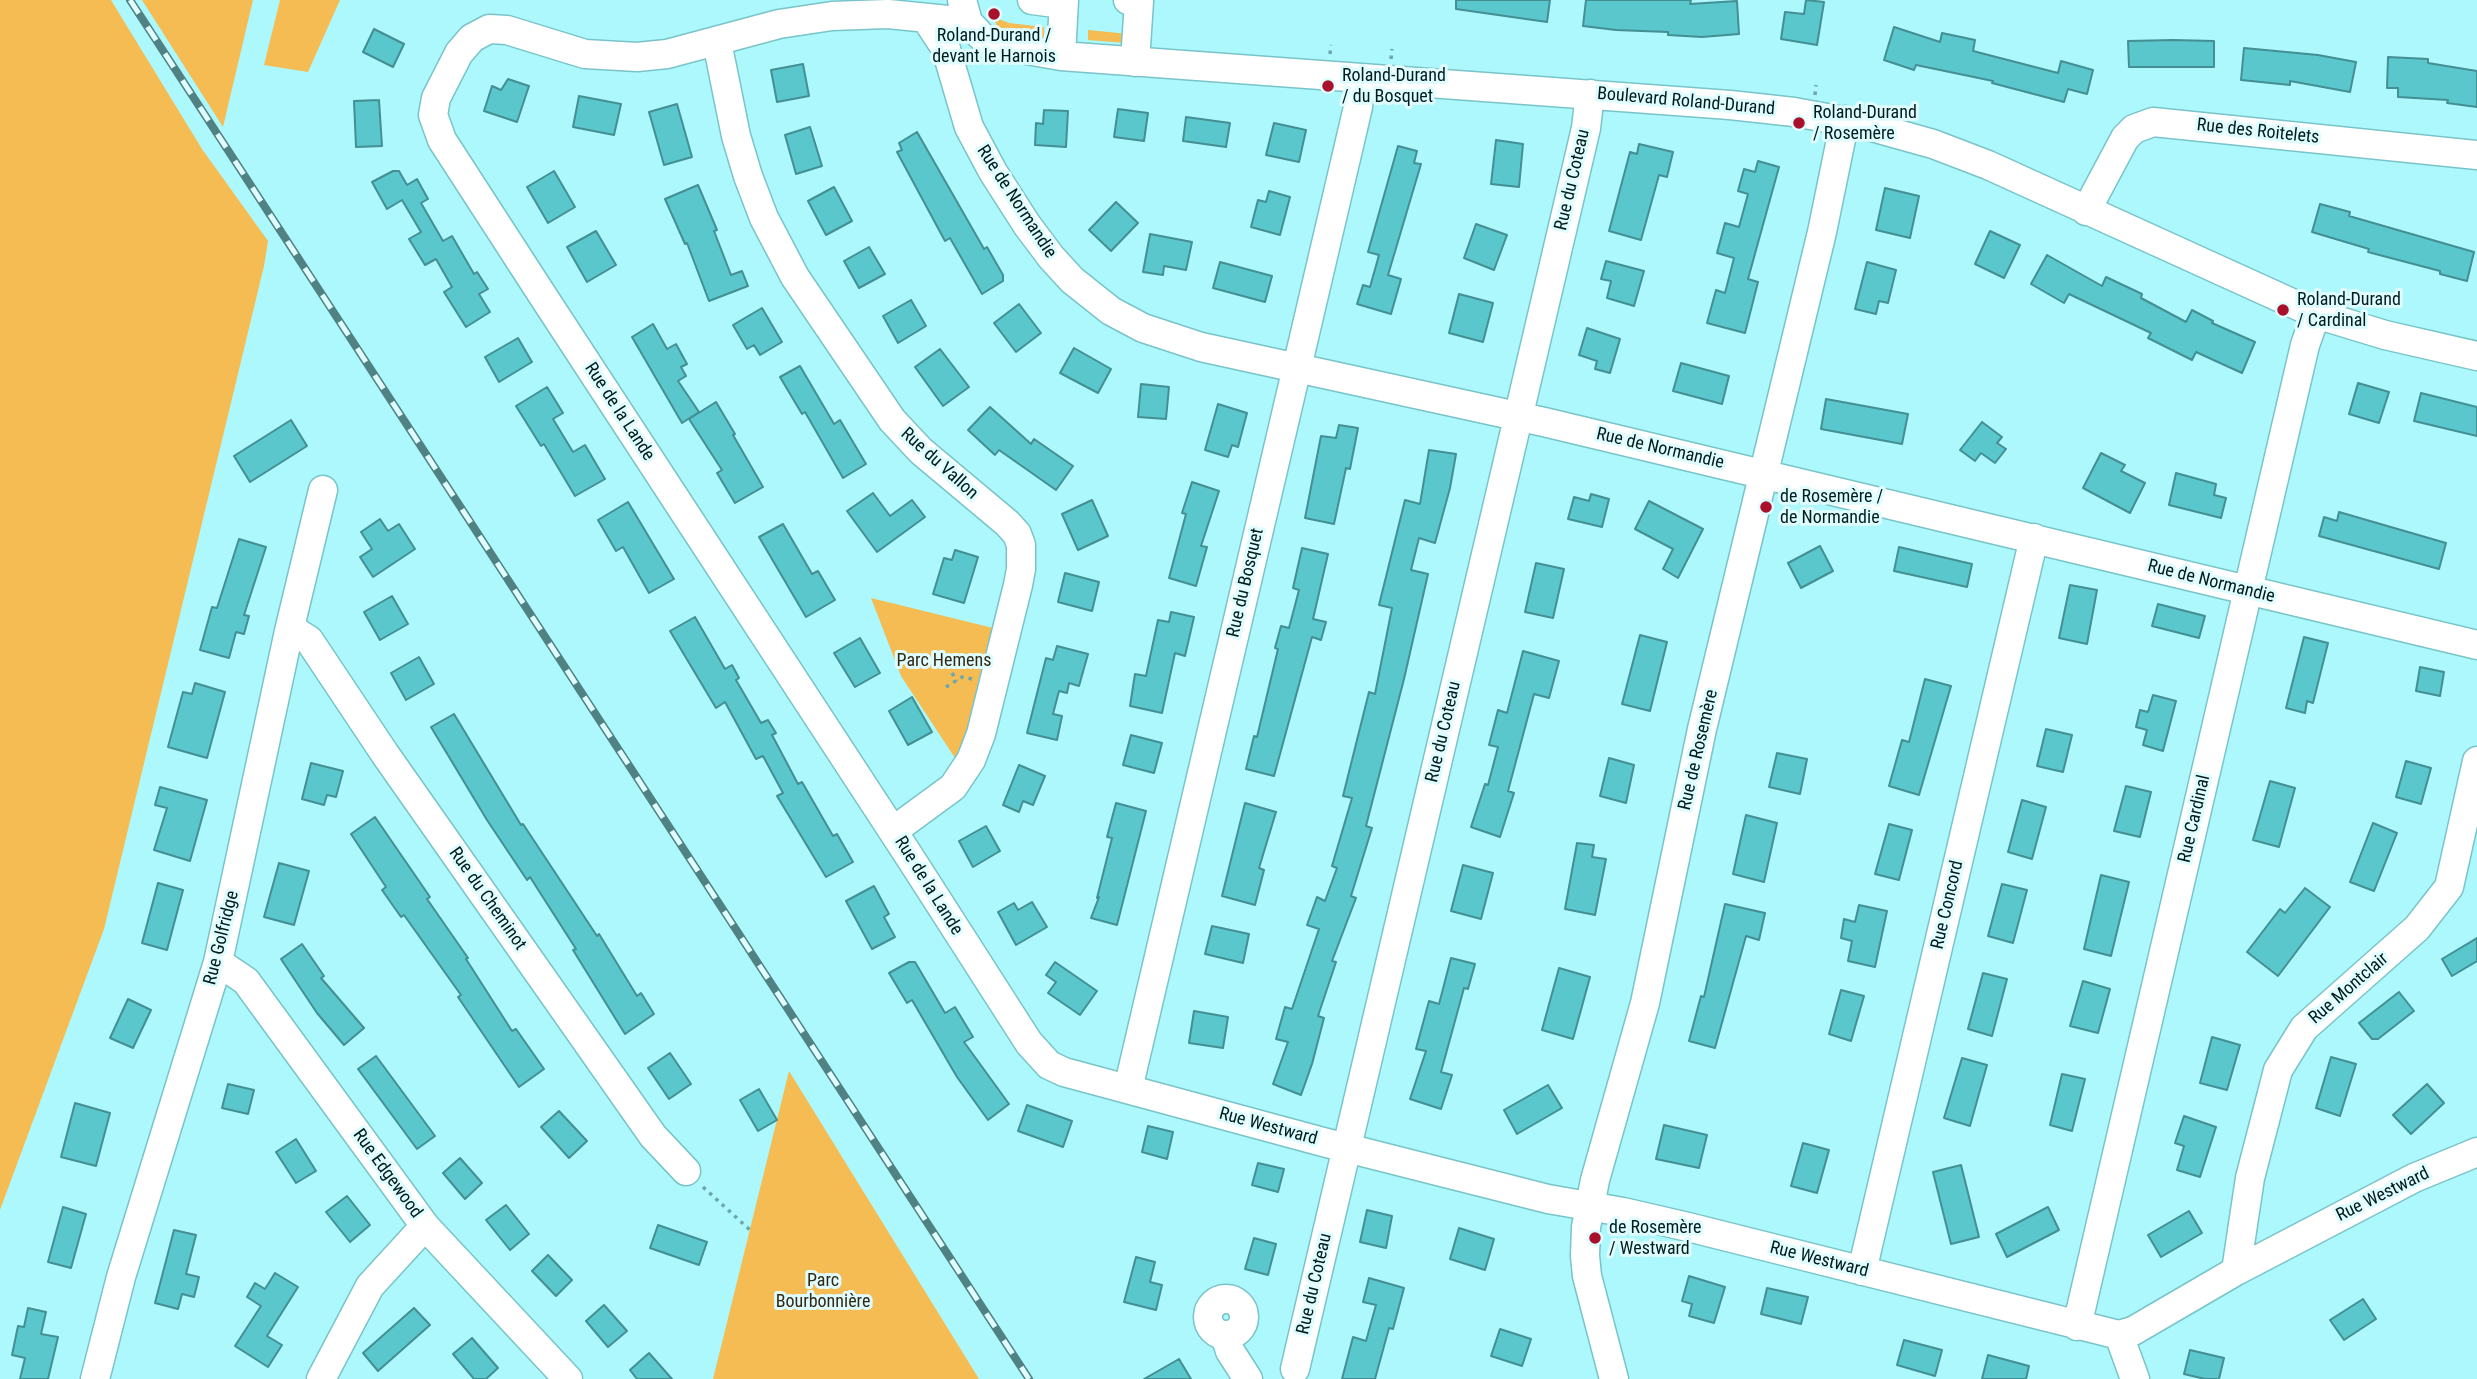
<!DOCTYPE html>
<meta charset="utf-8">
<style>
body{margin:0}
canvas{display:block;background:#acf8fc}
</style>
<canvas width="2477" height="1379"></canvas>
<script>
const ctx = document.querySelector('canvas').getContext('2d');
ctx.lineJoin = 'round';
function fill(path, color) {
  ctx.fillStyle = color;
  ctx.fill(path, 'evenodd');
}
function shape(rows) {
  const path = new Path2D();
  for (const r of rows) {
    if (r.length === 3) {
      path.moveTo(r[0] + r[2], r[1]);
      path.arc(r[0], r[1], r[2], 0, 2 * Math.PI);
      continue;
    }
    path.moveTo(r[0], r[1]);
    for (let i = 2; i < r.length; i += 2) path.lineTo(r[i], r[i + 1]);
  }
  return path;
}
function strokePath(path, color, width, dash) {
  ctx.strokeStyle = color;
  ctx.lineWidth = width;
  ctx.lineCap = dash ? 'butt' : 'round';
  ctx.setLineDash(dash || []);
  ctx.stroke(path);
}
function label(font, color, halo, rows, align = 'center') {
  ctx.font = font + ' "Roboto Condensed",sans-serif';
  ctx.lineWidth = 6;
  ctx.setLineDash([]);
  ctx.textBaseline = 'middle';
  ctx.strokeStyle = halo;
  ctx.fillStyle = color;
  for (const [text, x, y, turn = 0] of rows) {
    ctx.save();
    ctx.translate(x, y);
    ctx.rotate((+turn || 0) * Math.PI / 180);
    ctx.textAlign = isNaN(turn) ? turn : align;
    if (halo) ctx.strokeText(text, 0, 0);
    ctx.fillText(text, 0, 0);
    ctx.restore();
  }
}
fill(shape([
 [0,0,111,0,202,149,268,241,264,266,104,929,0,1210],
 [142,0,253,0,223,127],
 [280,0,340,0,308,72,264,65],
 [993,17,1009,23,1044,27,1044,37,1003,32,998,28],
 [1088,30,1129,34,1126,43,1088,40],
 [871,598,997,629,959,764,901,676],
 [789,1071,979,1379,713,1379]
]), '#f4bc53');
const building = shape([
 [1456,0,1550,0,1547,22,1456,9,1456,0],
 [1586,0,1691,0,1690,4,1737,1,1739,34,1702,37,1668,35,1668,32,1616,30,1583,26,1586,0],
 [1806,0,1824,2,1817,45,1781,39,1785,12,1804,14,1806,0],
 [1894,27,1940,42,1942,33,1975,40,1973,51,2058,73,2061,61,2093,70,2087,94,2068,89,2064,102,1992,83,1993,81,1916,65,1914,70,1884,60,1894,27],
 [374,29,404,44,393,67,363,52,374,29],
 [2173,40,2214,41,2214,67,2129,67,2128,41,2173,40],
 [2244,48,2318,55,2356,62,2350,92,2290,81,2290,85,2241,80,2244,48],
 [2388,57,2428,59,2428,63,2477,71,2477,107,2447,103,2448,100,2398,97,2398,88,2387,88,2388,57],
 [803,64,809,96,777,102,771,70,803,64],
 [508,79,529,86,517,122,484,111,492,86,501,90,508,79],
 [579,96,621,104,614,135,573,127,579,96],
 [379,100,382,146,356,147,354,101,379,100],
 [677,104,692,157,664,165,649,112,677,104],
 [1118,109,1148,113,1144,141,1114,137,1118,109],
 [1044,110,1068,111,1066,147,1035,145,1036,123,1043,124,1044,110],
 [1186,117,1230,123,1226,147,1183,141,1186,117],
 [1274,123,1306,130,1299,162,1266,155,1274,123],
 [810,127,822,166,796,174,785,135,810,127],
 [917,132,984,249,987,247,1003,275,1003,281,982,294,950,238,945,241,897,152,902,150,899,143,917,132],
 [1496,140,1523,144,1519,187,1491,184,1496,140],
 [1639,144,1673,152,1667,177,1659,175,1641,240,1609,231,1630,152,1637,154,1639,144],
 [1398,146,1417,151,1414,163,1421,164,1388,275,1401,279,1391,314,1357,304,1363,285,1370,287,1379,255,1368,252,1398,146],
 [1758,161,1779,167,1748,279,1758,282,1745,333,1707,323,1716,290,1725,293,1734,258,1717,253,1725,223,1739,227,1748,194,1738,191,1744,169,1755,172,1758,161],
 [393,171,399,171,407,185,417,179,428,199,421,203,443,241,452,236,474,274,477,272,488,289,479,294,490,312,466,327,444,292,452,287,436,259,425,265,409,239,421,232,402,200,387,209,372,182,393,171],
 [554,171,575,207,548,223,527,187,554,171],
 [698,185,717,230,714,231,731,275,742,271,748,286,709,301,687,243,685,244,665,199,698,185],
 [834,187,852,221,826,235,808,201,834,187],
 [1885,188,1919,196,1910,238,1876,230,1885,188],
 [1269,191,1290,197,1280,235,1251,227,1258,200,1266,202,1269,191],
 [1116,202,1138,223,1111,251,1089,230,1116,202],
 [2320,204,2350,212,2349,216,2474,252,2467,281,2440,274,2440,271,2368,252,2369,249,2312,232,2320,204],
 [1476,224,1507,235,1494,270,1464,258,1476,224],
 [596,231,616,265,587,282,567,247,596,231],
 [1990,231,2020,245,2004,278,1975,264,1990,231],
 [1150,234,1192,242,1186,270,1164,266,1163,275,1143,272,1150,234],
 [869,247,885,274,859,288,844,261,869,247],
 [2047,255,2102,286,2106,277,2142,294,2141,298,2186,322,2192,310,2213,321,2212,323,2255,342,2242,373,2196,352,2192,360,2148,338,2151,333,2069,294,2064,303,2031,284,2047,255],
 [1606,261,1644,271,1634,306,1607,298,1611,281,1601,279,1606,261],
 [1220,262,1272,276,1265,302,1213,288,1220,262],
 [1867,262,1896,270,1888,303,1879,301,1876,314,1855,309,1867,262],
 [1459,294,1493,303,1483,342,1449,333,1459,294],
 [911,300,926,326,898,343,883,316,911,300],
 [1019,304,1041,333,1016,352,994,323,1019,304],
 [762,308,782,342,760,355,754,345,747,349,733,325,762,308],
 [653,324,667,349,676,344,687,364,681,367,686,376,678,381,699,412,682,423,632,337,653,324],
 [1587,328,1620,339,1610,373,1595,369,1597,361,1579,355,1587,328],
 [518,338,532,362,499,382,485,357,518,338],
 [1074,348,1111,369,1098,393,1060,373,1074,348],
 [940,349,969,387,943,406,915,367,940,349],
 [1681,363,1729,376,1722,404,1673,391,1681,363],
 [800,366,834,424,840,420,866,464,843,478,805,412,802,414,780,377,800,366],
 [2358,383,2389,392,2379,423,2349,414,2358,383],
 [1141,384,1169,387,1166,419,1138,417,1141,384],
 [547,387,563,413,553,419,573,452,585,445,605,479,575,496,544,444,541,446,516,406,547,387],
 [2421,393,2477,407,2477,436,2414,421,2421,393],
 [1826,399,1908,414,1902,444,1821,429,1826,399],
 [716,402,735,434,733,435,763,487,735,503,717,473,722,470,689,419,716,402],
 [1218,404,1247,413,1238,447,1232,445,1228,457,1205,450,1218,404],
 [990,407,1031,444,1034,439,1073,466,1056,490,999,450,995,455,968,430,990,407],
 [291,420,307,446,250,482,234,456,291,420],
 [1982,422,2002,437,1997,443,2006,449,1995,463,1981,453,1975,461,1960,450,1982,422],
 [1339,425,1358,428,1350,469,1346,468,1334,524,1305,518,1321,436,1336,438,1339,425],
 [1429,450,1456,454,1450,488,1435,543,1419,538,1411,570,1428,574,1404,679,1366,826,1372,828,1351,896,1356,898,1332,961,1336,962,1318,1016,1324,1018,1312,1064,1301,1095,1273,1084,1288,1042,1276,1039,1285,1007,1292,1009,1319,929,1307,925,1317,897,1325,901,1337,868,1332,866,1352,798,1343,796,1369,692,1375,694,1392,608,1379,605,1405,500,1420,504,1429,450],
 [2101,453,2125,465,2121,471,2145,483,2130,513,2083,488,2101,453],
 [2176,473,2216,484,2214,495,2226,498,2221,518,2169,505,2176,473],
 [1192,482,1219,491,1201,546,1207,547,1196,586,1169,578,1186,514,1182,513,1192,482],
 [873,493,890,516,912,500,925,517,877,552,847,511,873,493],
 [1591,494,1609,499,1602,527,1568,519,1574,497,1589,501,1591,494],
 [1092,500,1108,536,1078,550,1062,514,1092,500],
 [1649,501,1703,529,1678,578,1663,569,1673,549,1635,529,1649,501],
 [628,502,674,579,649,593,623,547,616,551,598,520,628,502],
 [2339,512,2446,543,2439,569,2319,536,2324,517,2337,521,2339,512],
 [380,519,388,531,399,524,415,549,373,577,360,557,372,549,361,532,380,519],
 [783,524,812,574,818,571,835,600,806,617,759,537,783,524],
 [239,539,266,547,244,615,249,616,244,634,236,632,229,658,200,650,212,607,217,608,239,539],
 [1820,546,1833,571,1801,588,1788,563,1820,546],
 [1899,547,1972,564,1967,587,1894,571,1899,547],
 [1302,548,1328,554,1313,619,1326,622,1321,640,1312,637,1274,776,1246,769,1254,736,1257,737,1278,649,1275,648,1281,626,1289,628,1299,590,1293,588,1302,548],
 [955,550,978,557,964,603,933,594,944,558,952,560,955,550],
 [1536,563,1564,569,1553,618,1525,612,1536,563],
 [1065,573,1099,582,1092,611,1058,602,1065,573],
 [2070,585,2097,590,2087,644,2059,638,2070,585],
 [392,596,408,624,380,640,364,612,392,596],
 [2158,604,2205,616,2199,638,2152,626,2158,604],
 [1171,612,1194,617,1185,656,1175,653,1162,713,1130,706,1135,674,1146,676,1158,620,1169,622,1171,612],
 [695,617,725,669,732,665,739,678,736,680,761,723,768,720,776,733,772,735,798,784,802,782,833,836,837,834,853,862,826,877,777,796,783,793,763,756,756,759,725,702,716,708,670,631,695,617],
 [1640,635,1667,642,1650,711,1622,704,1640,635],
 [2304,637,2328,643,2313,703,2307,701,2305,713,2286,708,2304,637],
 [860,638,880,673,855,687,834,653,860,638],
 [1057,646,1088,654,1079,686,1069,683,1067,693,1059,691,1053,714,1062,716,1057,740,1027,733,1046,658,1053,660,1057,646],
 [1523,651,1559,661,1549,698,1534,694,1508,791,1514,793,1500,837,1471,827,1485,784,1488,785,1498,747,1489,745,1498,710,1507,713,1523,651],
 [419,657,434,684,406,700,391,673,419,657],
 [2420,667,2444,672,2440,696,2416,691,2420,667],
 [1925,679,1951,686,1919,795,1889,786,1902,740,1909,742,1925,679],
 [195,683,225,692,207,758,168,747,183,692,192,694,195,683],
 [2153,695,2176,701,2163,751,2143,745,2147,730,2136,727,2140,710,2148,712,2153,695],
 [912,697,932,732,908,745,889,711,912,697],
 [454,714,521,825,523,824,597,936,599,934,637,996,641,993,654,1014,625,1034,573,950,576,949,530,877,527,880,487,820,431,727,454,714],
 [2046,729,2072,735,2063,772,2037,766,2046,729],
 [1131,735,1162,743,1154,773,1123,765,1131,735],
 [1777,753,1807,759,1800,794,1769,787,1777,753],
 [1609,758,1634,765,1626,803,1600,796,1609,758],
 [2406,761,2431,768,2421,804,2396,797,2406,761],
 [311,763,343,771,336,797,327,795,324,805,302,799,311,763],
 [1019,765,1045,776,1033,805,1023,801,1019,812,1003,805,1019,765],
 [2270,781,2295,788,2279,847,2253,840,2270,781],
 [2126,786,2151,792,2140,837,2114,831,2126,786],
 [160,787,207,800,190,861,154,850,167,808,155,805,160,787],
 [2022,800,2046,807,2032,859,2008,852,2022,800],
 [1116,803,1146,811,1117,925,1091,918,1099,897,1097,898,1112,838,1107,837,1116,803],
 [1245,803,1276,812,1259,868,1264,870,1255,905,1222,896,1245,803],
 [1746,815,1777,823,1764,882,1733,874,1746,815],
 [375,817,430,897,427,899,468,958,466,959,512,1031,516,1029,544,1069,519,1087,458,997,461,995,404,915,401,917,382,890,386,887,351,834,375,817],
 [2373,823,2397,833,2374,891,2350,882,2373,823],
 [1889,824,1912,830,1899,880,1875,874,1889,824],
 [986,826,1000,851,973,867,959,841,986,826],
 [1577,843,1594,845,1592,857,1606,859,1595,915,1565,909,1577,843],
 [279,863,309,871,294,925,264,917,279,863],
 [1463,865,1493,873,1481,919,1451,911,1463,865],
 [2101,875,2129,882,2111,956,2084,949,2101,875],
 [158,883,183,890,167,950,142,943,158,883],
 [2002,884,2027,890,2013,943,1988,936,2002,884],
 [874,886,889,914,884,917,895,937,872,949,846,901,874,886],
 [2305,888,2330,907,2278,976,2247,952,2280,909,2285,913,2305,888],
 [1032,902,1047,927,1016,945,998,912,1014,903,1018,910,1032,902],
 [1725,904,1765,913,1759,940,1746,936,1715,1048,1689,1041,1701,996,1704,997,1725,904],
 [1859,905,1887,911,1875,967,1848,961,1852,941,1841,938,1844,919,1855,922,1859,905],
 [1212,926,1249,934,1243,963,1205,954,1212,926],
 [2477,938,2477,961,2452,976,2442,959,2477,938],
 [302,944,324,976,321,978,364,1028,344,1045,317,1013,281,959,302,944],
 [1451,958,1475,964,1468,989,1464,988,1441,1072,1452,1075,1441,1109,1410,1099,1426,1051,1416,1049,1429,1001,1439,1004,1451,958],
 [909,962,915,962,945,1013,955,1007,973,1037,964,1042,1009,1104,988,1120,957,1077,912,1000,907,1003,889,973,909,962],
 [1055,962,1097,991,1080,1015,1048,993,1056,982,1046,975,1055,962],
 [1559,968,1590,977,1573,1039,1542,1030,1559,968],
 [1983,973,2007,979,1992,1036,1968,1029,1983,973],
 [2083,981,2110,989,2098,1033,2070,1026,2083,981],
 [1841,990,1864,996,1851,1041,1829,1034,1841,990],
 [2399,992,2414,1011,2378,1039,2372,1039,2359,1023,2399,992],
 [128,999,151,1010,133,1048,110,1038,128,999],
 [1194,1011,1228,1017,1223,1048,1189,1043,1194,1011],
 [2212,1037,2240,1045,2227,1090,2200,1083,2212,1037],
 [670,1053,691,1084,669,1099,648,1068,670,1053],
 [376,1056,435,1136,417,1149,358,1069,376,1056],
 [2331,1057,2356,1064,2340,1116,2316,1108,2331,1057],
 [1962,1058,1987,1065,1970,1126,1944,1118,1962,1058],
 [2062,1074,2085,1079,2072,1131,2050,1125,2062,1074],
 [228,1084,254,1090,248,1114,222,1108,228,1084],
 [2427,1084,2444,1103,2411,1134,2393,1115,2427,1084],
 [1548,1085,1562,1108,1517,1134,1504,1110,1548,1085],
 [759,1089,777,1120,758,1131,740,1100,759,1089],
 [75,1103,110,1113,96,1166,61,1157,75,1103],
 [1027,1105,1072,1121,1063,1147,1018,1131,1027,1105],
 [559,1111,587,1141,569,1158,541,1127,559,1111],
 [2184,1116,2216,1127,2200,1177,2177,1170,2184,1146,2175,1143,2184,1116],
 [1664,1125,1707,1135,1699,1168,1656,1159,1664,1125],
 [1148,1126,1173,1132,1167,1159,1142,1152,1148,1126],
 [296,1139,316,1171,296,1183,276,1152,296,1139],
 [1803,1143,1829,1150,1817,1193,1791,1186,1803,1143],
 [460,1158,482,1183,465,1199,443,1173,460,1158],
 [1258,1163,1284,1169,1278,1192,1252,1185,1258,1163],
 [1961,1165,1979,1237,1951,1244,1933,1172,1961,1165],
 [347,1196,370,1225,350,1242,326,1212,347,1196],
 [506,1205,529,1234,510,1250,486,1220,506,1205],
 [63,1207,86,1214,71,1268,48,1262,63,1207],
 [2048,1207,2059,1230,2007,1257,1996,1234,2048,1207],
 [1367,1210,1392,1216,1386,1248,1360,1242,1367,1210],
 [2189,1211,2202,1233,2161,1257,2148,1235,2189,1211],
 [658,1225,707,1242,699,1265,650,1248,658,1225],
 [1459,1228,1494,1239,1485,1270,1450,1259,1459,1228],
 [174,1230,196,1235,186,1274,199,1277,194,1297,182,1294,178,1309,155,1303,174,1230],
 [1254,1238,1276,1244,1268,1275,1245,1269,1254,1238],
 [548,1255,572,1280,556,1296,532,1271,548,1255],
 [1136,1257,1155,1262,1150,1282,1162,1285,1156,1310,1124,1302,1136,1257],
 [275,1273,298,1287,267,1336,282,1345,268,1367,235,1346,261,1306,247,1297,255,1283,265,1289,275,1273],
 [1689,1276,1725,1287,1714,1323,1689,1316,1692,1304,1682,1301,1689,1276],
 [1369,1278,1404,1288,1393,1329,1389,1328,1375,1379,1342,1379,1353,1337,1366,1341,1376,1305,1363,1302,1369,1278],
 [1767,1288,1808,1297,1801,1324,1761,1314,1767,1288],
 [2363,1299,2376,1319,2344,1340,2330,1320,2363,1299],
 [604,1305,627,1331,608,1347,586,1321,604,1305],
 [28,1308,46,1312,41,1334,58,1337,48,1379,20,1379,25,1358,12,1355,18,1326,24,1327,28,1308],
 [414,1308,430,1325,378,1371,363,1353,414,1308],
 [1500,1329,1531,1339,1522,1366,1491,1356,1500,1329],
 [472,1338,498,1368,486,1379,474,1379,453,1354,472,1338],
 [1904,1340,1942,1350,1935,1376,1897,1365,1904,1340],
 [2190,1350,2224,1358,2219,1379,2205,1379,2184,1374,2190,1350],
 [649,1353,672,1379,637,1379,630,1370,649,1353],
 [1988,1355,2029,1366,2026,1379,1982,1379,1988,1355],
 [1179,1359,1191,1379,1144,1379,1179,1359]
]);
fill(building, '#5ac7cd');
strokePath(building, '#438f93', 2);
const minor = shape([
 [962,0,968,22,982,37,998,45,1061,56,1730,105,1794,112,1865,125,1933,144,1988,165,2316,314,2385,335,2477,356],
 [1032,0,1063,4],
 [1128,0,1139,1,1135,62],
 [927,20,946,49,969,127,993,172,1027,225,1051,257,1072,280,1111,311,1143,328,1201,347,1544,422,2477,645],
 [968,22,888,14,832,16,779,24,667,54,637,57,585,54,507,30,489,29,472,38,459,53,436,98,433,115,442,140,541,293,911,859,1029,1043,1049,1065,1064,1072,1323,1142,1548,1199,1623,1212,1688,1227,2119,1335,2133,1331,2236,1271,2414,1178,2477,1152],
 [717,42,736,136,748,176,764,218,795,277,892,420,921,451,1007,523,1017,534,1021,545,1021,569,1018,585,981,734,971,760,953,787,893,831],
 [1061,56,1064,0],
 [2086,211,2125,138,2134,129,2153,122,2477,155],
 [289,631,298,633,309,640,385,754,653,1136,686,1171],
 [218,962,246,981,425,1226,568,1379],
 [1128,1089,1358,107,1361,78],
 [1862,1271,2034,538],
 [2236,1271,2250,1178,2278,1070,2304,1028,2417,928,2449,887,2477,761],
 [1226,1317,18],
 [2077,1326,2305,345,2316,314],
 [1225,1335,1230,1351,1248,1379],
 [2119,1335,2135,1379],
 [1295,1369,1586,128,1590,94],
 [95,1379,121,1277,218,962,289,631,323,490],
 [321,1379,370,1286,425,1226],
 [1614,1379,1587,1276,1585,1256,1586,1227,1595,1180,1645,1003,1702,729,1822,232,1845,120]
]);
strokePath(minor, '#79c4c9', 31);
strokePath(shape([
 [1330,54,1331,45],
 [1391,59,1392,49],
 [1815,95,1816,85],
 [952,673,957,681],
 [946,687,962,677,972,679],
 [703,1187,750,1230]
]), '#6da7aa', 3.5, [3.5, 5]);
strokePath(minor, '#fff', 28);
const rail = shape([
 [130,0,1029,1379]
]);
strokePath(rail, '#508284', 8);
strokePath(rail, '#dffcfe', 5, [16]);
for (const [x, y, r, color] of [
 [994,14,7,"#a8102c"],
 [1328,86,7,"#a8102c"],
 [1799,123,7,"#a8102c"],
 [2283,310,7,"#a8102c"],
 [1766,507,7,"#a8102c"],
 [1595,1238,7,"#a8102c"]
]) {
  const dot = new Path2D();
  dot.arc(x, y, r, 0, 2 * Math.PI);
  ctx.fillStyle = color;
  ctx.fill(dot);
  strokePath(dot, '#dffcfe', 2.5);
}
label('18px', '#001c1d', '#dffcfe', [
 ["Roland-Durand /",994,36,"center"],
 ["devant le Harnois",994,57,"center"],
 ["Roland-Durand",1342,76],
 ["/ du Bosquet",1342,97],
 ["Roland-Durand",1813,113],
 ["/ Rosemère",1813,134],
 ["Roland-Durand",2297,300],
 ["/ Cardinal",2297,321],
 ["de Rosemère /",1780,497],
 ["de Normandie",1780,518],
 ["de Rosemère",1609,1228],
 ["/ Westward",1609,1249]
], 'left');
label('18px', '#001c1d', '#dffcfe', [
 ["Boulevard Roland-Durand",1686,102,5],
 ["Rue des Roitelets",2258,132,6],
 ["Rue du Coteau",1573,180,-77],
 ["Rue de Normandie",1016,202,57],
 ["Rue de la Lande",619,412,57],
 ["Rue de Normandie",1660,449,13],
 ["Rue du Vallon",939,464,42],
 ["Rue de Normandie",2211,582,14],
 ["Rue du Bosquet",1246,583,-77],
 ["Rue du Coteau",1444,732,-77],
 ["Rue de Rosemère",1699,750,-77],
 ["Rue Cardinal",2195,819,-77],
 ["Rue de la Lande",928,886,58],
 ["Rue du Cheminot",487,899,55],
 ["Rue Concord",1948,905,-77],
 ["Rue Golfridge",222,938,-76],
 ["Rue Montclair",2349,989,-41],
 ["Rue Westward",1268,1127,15],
 ["Rue Edgewood",387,1174,54],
 ["Rue Westward",2383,1195,-26],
 ["Rue Westward",1819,1260,14],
 ["Rue du Coteau",1315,1284,-77]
]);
label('18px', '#342812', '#dffcfe', [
 ["Parc Hemens",944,661],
 ["Parc",823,1281],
 ["Bourbonnière",823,1302]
]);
</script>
